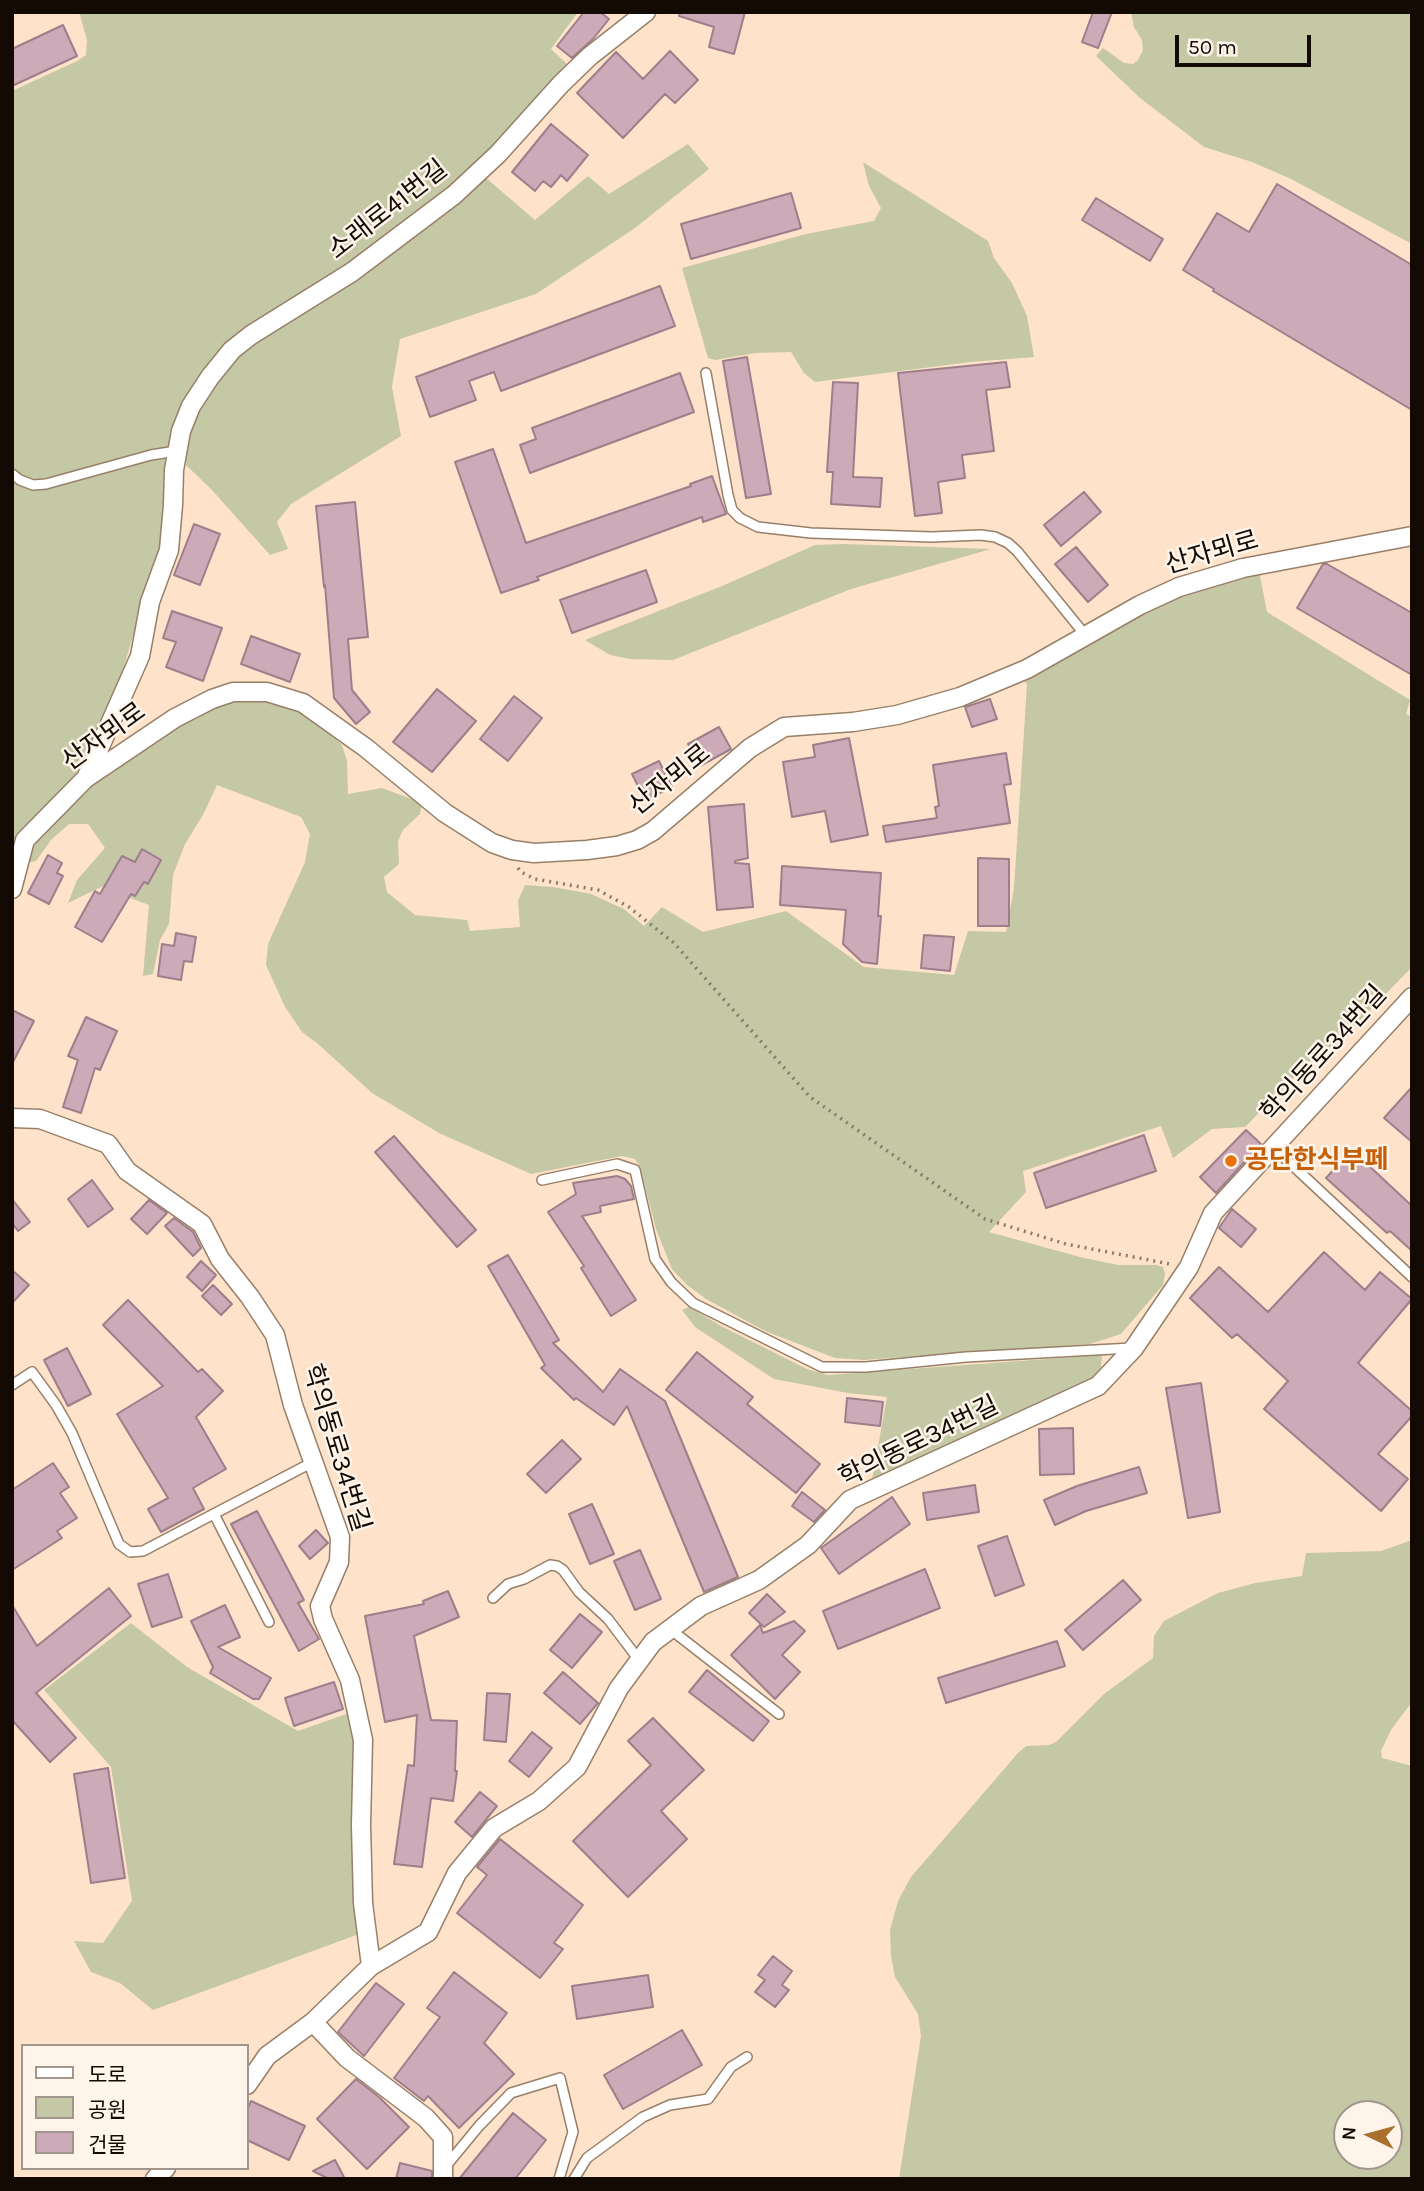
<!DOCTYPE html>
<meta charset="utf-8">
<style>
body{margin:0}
#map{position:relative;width:1424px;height:2191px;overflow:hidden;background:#fee3ca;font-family:Karla,"Noto Sans KR",sans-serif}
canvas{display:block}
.frame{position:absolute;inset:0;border:14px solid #120a03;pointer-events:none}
.legend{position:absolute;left:21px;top:2044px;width:228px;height:126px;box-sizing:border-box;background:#fef4ea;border:2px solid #a0968e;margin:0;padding:9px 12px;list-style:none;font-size:21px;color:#120a03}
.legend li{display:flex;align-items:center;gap:14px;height:35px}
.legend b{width:35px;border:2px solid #a0968e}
.north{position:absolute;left:1333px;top:2100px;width:70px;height:70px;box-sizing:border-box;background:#fef4ea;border:2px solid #a0968e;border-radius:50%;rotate:275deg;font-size:19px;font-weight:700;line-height:28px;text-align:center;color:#120a03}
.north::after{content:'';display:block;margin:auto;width:24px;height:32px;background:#a86f2d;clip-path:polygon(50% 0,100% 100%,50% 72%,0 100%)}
.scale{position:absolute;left:1175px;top:35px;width:136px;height:32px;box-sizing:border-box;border:4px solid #120a03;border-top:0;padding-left:9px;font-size:21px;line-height:24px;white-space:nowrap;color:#120a03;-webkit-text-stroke:5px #fef4ea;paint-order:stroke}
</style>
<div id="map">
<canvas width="1424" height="2191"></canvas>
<div class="frame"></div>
<ul class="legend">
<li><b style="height:9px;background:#fff"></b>도로</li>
<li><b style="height:19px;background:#c4c8a5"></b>공원</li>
<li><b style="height:19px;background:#ccaab8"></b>건물</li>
</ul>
<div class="north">N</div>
<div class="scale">50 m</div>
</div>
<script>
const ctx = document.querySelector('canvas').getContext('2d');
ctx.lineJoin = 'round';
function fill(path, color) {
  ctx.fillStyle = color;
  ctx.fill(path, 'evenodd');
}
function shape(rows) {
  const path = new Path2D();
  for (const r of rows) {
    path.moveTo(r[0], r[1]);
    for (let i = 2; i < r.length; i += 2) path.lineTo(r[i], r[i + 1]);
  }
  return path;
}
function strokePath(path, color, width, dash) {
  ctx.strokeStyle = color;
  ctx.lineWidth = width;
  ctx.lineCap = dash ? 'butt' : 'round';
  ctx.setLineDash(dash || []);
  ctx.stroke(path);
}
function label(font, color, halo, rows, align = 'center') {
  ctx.font = font + ' Karla,"Noto Sans KR",sans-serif';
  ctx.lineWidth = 5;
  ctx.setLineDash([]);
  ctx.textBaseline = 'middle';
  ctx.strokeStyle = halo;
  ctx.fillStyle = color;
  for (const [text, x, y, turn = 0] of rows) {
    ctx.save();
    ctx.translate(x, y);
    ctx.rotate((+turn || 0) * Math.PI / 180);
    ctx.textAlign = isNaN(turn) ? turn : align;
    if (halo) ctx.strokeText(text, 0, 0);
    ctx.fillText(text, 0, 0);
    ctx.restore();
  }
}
fill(shape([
 [79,12,578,12,551,49,570,67,485,177,535,220,588,176,609,194,688,144,709,169,635,228,536,294,400,339,392,387,401,436,291,504,277,522,288,549,270,555,212,490,166,446,161,541,119,683,83,770,12,842,12,91,77,61,86,55,87,40],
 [1131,12,1412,12,1412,244,1291,179,1252,162,1204,147,1140,98,1096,56,1103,48,1124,63,1133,64,1138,60,1143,50,1142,40,1134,27],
 [863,162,988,241,994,258,1012,283,1027,316,1034,357,971,362,815,382,804,373,791,352,756,353,715,360,708,358,682,268,806,234,874,221,881,208,869,186],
 [843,544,991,549,851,589,673,660,630,659,610,655,585,640,722,586,815,545],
 [1259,571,1267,612,1410,700,1406,714,1412,717,1412,967,1336,1045,1321,1050,1245,1127,1212,1129,1173,1158,1161,1126,1023,1171,1026,1192,989,1232,1080,1257,1118,1265,1156,1265,1163,1267,1165,1274,1163,1285,1121,1334,1090,1344,864,1360,835,1358,765,1331,706,1299,687,1285,672,1269,656,1229,640,1167,635,1159,622,1156,531,1174,439,1133,372,1093,317,1043,302,1032,285,1007,266,965,268,944,305,862,310,834,301,817,217,785,203,815,185,844,173,875,169,924,160,940,153,974,143,976,149,905,101,887,68,903,77,880,105,848,88,824,69,824,51,840,36,861,23,864,28,846,85,788,184,719,236,699,267,698,303,710,342,745,347,761,348,794,382,788,422,803,420,814,403,830,398,841,399,864,384,877,387,892,415,915,467,920,470,931,520,927,518,901,525,885,553,887,591,894,624,909,644,926,662,907,703,932,786,911,864,967,954,975,968,931,1006,932,1014,888,1027,684,1023,680,1175,595],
 [689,1307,723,1327,807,1369,828,1375,1102,1355,1101,1367,1089,1381,871,1485,887,1397,848,1393,774,1379,695,1327,682,1310],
 [1412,1540,1412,1702,1391,1730,1381,1751,1382,1758,1412,1766,1412,2179,899,2179,921,2036,918,2014,895,1977,891,1956,890,1930,898,1901,911,1877,1018,1753,1026,1746,1049,1745,1056,1742,1104,1694,1153,1658,1154,1636,1164,1621,1218,1593,1255,1583,1302,1576,1306,1553,1381,1551],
 [1347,2114,1389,2114,1389,2156,1347,2156],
 [131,1623,187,1667,298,1731,352,1712,358,1747,359,1934,153,2010,120,1983,91,1972,74,1941,103,1943,132,1901,111,1767,44,1690]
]), '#c4c8a5');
const building = shape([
 [584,12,600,12,609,19,593,39,572,58,557,46,584,12],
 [680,12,745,12,734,54,709,47,714,27,679,16,680,12],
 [1093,12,1112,12,1098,48,1082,42,1093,12],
 [63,25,77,56,12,86,12,49,63,25],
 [670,51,698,80,675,103,665,94,623,138,577,93,616,52,643,79,670,51],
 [551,124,588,155,567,181,561,175,551,187,543,181,535,191,512,172,551,124],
 [1277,184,1412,265,1412,410,1213,291,1214,289,1183,270,1217,213,1249,232,1277,184],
 [791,193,801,228,691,259,681,224,791,193],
 [1096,198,1163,239,1150,261,1082,220,1096,198],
 [660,286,675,326,501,391,494,372,469,381,476,400,430,417,416,377,660,286],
 [747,357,771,494,746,498,723,361,747,357],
 [1006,362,1010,387,986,390,994,451,962,455,965,478,938,482,942,513,915,516,898,373,1006,362],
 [680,373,694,412,530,473,520,445,536,439,532,428,680,373],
 [833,382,858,383,853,477,882,478,880,507,831,504,833,472,827,472,833,382],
 [493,449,526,543,691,486,690,484,712,476,726,514,703,522,702,517,537,577,539,580,501,593,455,462,493,449],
 [1084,492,1101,512,1061,546,1044,525,1084,492],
 [355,502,368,637,348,639,352,690,370,712,356,724,334,698,325,585,324,587,316,506,355,502],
 [194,524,220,534,200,585,174,575,194,524],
 [1076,547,1108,585,1088,602,1055,564,1076,547],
 [1323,564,1327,564,1412,613,1412,675,1297,608,1323,564],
 [646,570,657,602,572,633,560,600,646,570],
 [172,611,222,628,203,681,166,667,176,642,163,638,172,611],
 [251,636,300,654,290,682,241,664,251,636],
 [437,689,476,721,432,772,393,742,437,689],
 [514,696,542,718,508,761,480,739,514,696],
 [990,699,997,719,972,727,965,707,990,699],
 [719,727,731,749,700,766,688,744,719,727],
 [849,738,868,835,831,842,825,811,792,817,783,762,815,757,813,745,849,738],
 [1006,753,1011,784,1004,785,1010,823,886,842,883,826,937,818,935,807,939,806,933,765,1006,753],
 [659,761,672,787,645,800,632,774,659,761],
 [744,804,748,858,735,861,735,863,749,864,753,907,717,910,708,807,744,804],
 [142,849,161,860,148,884,144,882,135,896,131,894,102,942,75,927,95,891,100,894,122,856,135,862,142,849],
 [48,855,62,863,57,873,63,876,49,904,28,893,48,855],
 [978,858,1009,859,1009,926,978,926,978,858],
 [782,866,881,873,878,916,881,916,877,964,862,962,843,944,846,910,780,905,782,866],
 [176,933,196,937,192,962,184,961,181,980,158,976,162,944,174,946,176,933],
 [924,935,954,937,950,971,921,968,924,935],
 [12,1010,34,1021,12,1064,12,1010],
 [86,1017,117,1031,100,1070,95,1068,81,1113,63,1107,78,1060,68,1056,86,1017],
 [1412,1087,1412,1142,1384,1118,1412,1087],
 [1246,1130,1261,1144,1216,1193,1200,1177,1246,1130],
 [1144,1135,1156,1171,1046,1208,1034,1173,1144,1135],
 [394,1136,476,1230,457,1247,375,1152,394,1136],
 [1352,1150,1412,1206,1412,1251,1390,1231,1387,1233,1326,1178,1352,1150],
 [617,1176,625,1179,631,1186,634,1199,600,1206,601,1212,582,1216,636,1300,611,1316,581,1268,584,1266,548,1212,576,1194,573,1183,617,1176],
 [92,1180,113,1209,88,1227,68,1199,92,1180],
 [12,1199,30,1222,18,1231,12,1223,12,1199],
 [149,1200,167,1213,147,1234,131,1219,149,1200],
 [1232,1209,1256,1229,1241,1247,1219,1228,1232,1209],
 [174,1218,193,1232,201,1248,193,1256,165,1226,174,1218],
 [1324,1252,1365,1290,1380,1272,1412,1299,1358,1363,1412,1411,1412,1416,1378,1454,1408,1479,1381,1511,1264,1409,1288,1381,1237,1334,1232,1338,1190,1298,1219,1267,1268,1312,1324,1252],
 [508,1255,559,1340,553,1343,603,1392,620,1369,665,1401,738,1577,704,1592,627,1406,614,1425,576,1398,574,1400,541,1368,545,1365,488,1266,508,1255],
 [201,1261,216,1275,202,1291,187,1277,201,1261],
 [12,1270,29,1285,12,1303,12,1270],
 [213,1285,232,1304,221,1315,202,1296,213,1285],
 [128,1300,198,1372,202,1369,223,1391,196,1417,226,1469,193,1488,204,1509,161,1532,148,1509,168,1498,117,1414,163,1386,103,1325,128,1300],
 [67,1348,91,1394,68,1406,44,1360,67,1348],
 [697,1352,753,1397,747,1404,820,1464,796,1493,666,1390,697,1352],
 [1201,1383,1220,1512,1188,1518,1166,1388,1201,1383],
 [847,1398,883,1402,880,1426,845,1422,847,1398],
 [1073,1428,1074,1474,1040,1475,1039,1429,1073,1428],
 [562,1440,581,1459,546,1493,527,1474,562,1440],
 [53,1463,69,1487,60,1493,77,1518,57,1531,62,1538,12,1570,12,1490,53,1463],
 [1139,1467,1147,1493,1086,1511,1055,1525,1044,1500,1077,1486,1139,1467],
 [975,1485,979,1512,927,1520,923,1493,975,1485],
 [802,1492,825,1510,814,1522,792,1506,802,1492],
 [892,1497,910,1524,839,1574,821,1548,892,1497],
 [592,1504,614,1554,590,1564,569,1514,592,1504],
 [257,1511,304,1600,298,1603,319,1639,299,1651,231,1524,257,1511],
 [316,1530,328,1543,310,1559,299,1546,316,1530],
 [1007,1536,1024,1585,995,1596,978,1546,1007,1536],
 [640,1550,661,1599,635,1610,614,1561,640,1550],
 [925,1569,940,1608,838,1649,823,1611,925,1569],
 [168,1574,182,1617,152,1627,138,1584,168,1574],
 [1123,1580,1141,1600,1083,1650,1065,1630,1123,1580],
 [109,1588,131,1616,36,1693,76,1738,50,1762,12,1720,12,1605,37,1646,109,1588],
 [448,1591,459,1617,414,1636,431,1720,457,1721,455,1771,457,1771,453,1801,431,1798,422,1867,394,1864,408,1765,414,1766,417,1715,385,1722,365,1616,424,1604,423,1601,448,1591],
 [767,1594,785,1612,764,1627,749,1613,767,1594],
 [225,1605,240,1637,218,1647,271,1678,259,1699,253,1699,210,1673,213,1667,191,1621,225,1605],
 [580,1614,602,1632,572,1668,550,1650,580,1614],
 [794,1621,805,1631,782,1655,800,1672,775,1699,731,1655,760,1625,763,1633,794,1621],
 [1057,1641,1065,1666,946,1703,938,1678,1057,1641],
 [707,1670,769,1721,753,1741,689,1692,707,1670],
 [563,1672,598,1703,580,1724,544,1693,563,1672],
 [334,1682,343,1709,294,1726,285,1698,334,1682],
 [487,1693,510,1694,506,1742,484,1740,487,1693],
 [653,1718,704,1770,661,1811,687,1839,628,1897,573,1841,651,1765,628,1741,653,1718],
 [532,1732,552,1748,529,1777,509,1761,532,1732],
 [108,1768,125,1878,91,1883,74,1774,108,1768],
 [480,1792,497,1806,472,1837,455,1822,480,1792],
 [500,1839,583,1905,554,1943,563,1949,540,1978,457,1913,487,1875,477,1867,500,1839],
 [773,1956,792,1971,782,1985,789,1990,775,2007,755,1992,765,1980,758,1975,773,1956],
 [454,1972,507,2013,484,2043,514,2074,459,2128,428,2096,424,2101,394,2078,440,2017,427,2008,454,1972],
 [648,1975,653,2007,577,2019,572,1986,648,1975],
 [376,1983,404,2004,364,2056,338,2032,376,1983],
 [682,2030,702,2065,623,2109,604,2075,682,2030],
 [356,2079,379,2097,409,2127,367,2169,317,2119,356,2079],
 [251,2101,305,2126,289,2160,247,2140,247,2110,251,2101],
 [513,2113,546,2140,515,2179,459,2179,513,2113],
 [335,2160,345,2179,329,2179,313,2171,335,2160],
 [400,2163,432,2171,432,2179,396,2179,400,2163]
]);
fill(building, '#ccaab8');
strokePath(building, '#9e7e8b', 2);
const service = shape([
 [706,373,728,495,732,510,740,518,758,527,811,533,932,537,981,535,995,537,1008,543,1017,551,1086,636],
 [12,474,20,480,33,485,46,484,151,455,176,451],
 [1274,1148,1412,1277],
 [542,1180,617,1164,635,1170,655,1259,671,1282,693,1303,822,1367,866,1367,966,1357,1132,1348],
 [12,1385,32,1372,56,1405,72,1433,119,1544,130,1552,143,1551,313,1462],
 [214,1514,269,1622],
 [493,1598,508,1584,524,1579,550,1565,557,1566,563,1570,579,1592,608,1619,639,1660],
 [670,1629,779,1714],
 [446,2166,479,2126,511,2093,560,2078,573,2132,559,2179],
 [574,2179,587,2158,643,2117,670,2105,708,2099,731,2067,747,2057]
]);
const minor = shape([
 [87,776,140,656,150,602,169,550,173,505,174,470,181,431,191,406,210,377,232,350,251,335,352,272,454,195,498,154,561,84,590,56,646,12],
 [12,889,25,840,86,778,175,718,212,699,233,692,267,692,303,703,366,748,445,813,492,843,512,850,534,853,587,850,617,846,637,840,653,831,750,748,784,727,853,722,897,715,960,697,1027,669,1140,605,1179,587,1243,568,1412,536],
 [12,1118,40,1119,108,1144,127,1171,202,1224,220,1259,250,1297,275,1335,293,1405,340,1537,339,1562,320,1606,323,1619,350,1680,363,1740,361,1825,363,1903,371,1966],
 [313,2022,347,2058,426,2118,443,2137,443,2179],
 [247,2085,267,2056,313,2022,371,1966,428,1932,457,1873,494,1828,539,1801,577,1767,619,1688,653,1642,701,1606,759,1580,808,1545,850,1500,1098,1386,1134,1348,1189,1267,1213,1213,1412,997],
 [155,2179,166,2168]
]);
strokePath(service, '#977f68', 12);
strokePath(minor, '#977f68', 21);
strokePath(shape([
 [518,868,521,872,535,879,598,890,629,907,674,943,810,1097,985,1219,1066,1244,1170,1264]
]), '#8c7a6a', 3.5, [2, 5]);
strokePath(service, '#fff', 9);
strokePath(minor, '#fff', 18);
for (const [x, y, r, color] of [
 [1231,1161,7,"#e8710a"]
]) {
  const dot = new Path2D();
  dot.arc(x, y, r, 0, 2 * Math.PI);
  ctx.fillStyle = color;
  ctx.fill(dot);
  strokePath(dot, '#fef4ea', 2.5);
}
label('26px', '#120a03', '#fef4ea', [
 ["소래로41번길",388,210,-38],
 ["산자뫼로",1212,553,-16],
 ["산자뫼로",104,737,-36],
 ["산자뫼로",670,780,-39],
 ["학의동로34번길",1324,1054,-48],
 ["학의동로34번길",919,1442,-26],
 ["학의동로34번길",336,1448,73]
]);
label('bold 26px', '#c56008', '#fef4ea', [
 ["공단한식부페",1245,1161]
], 'left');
</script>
